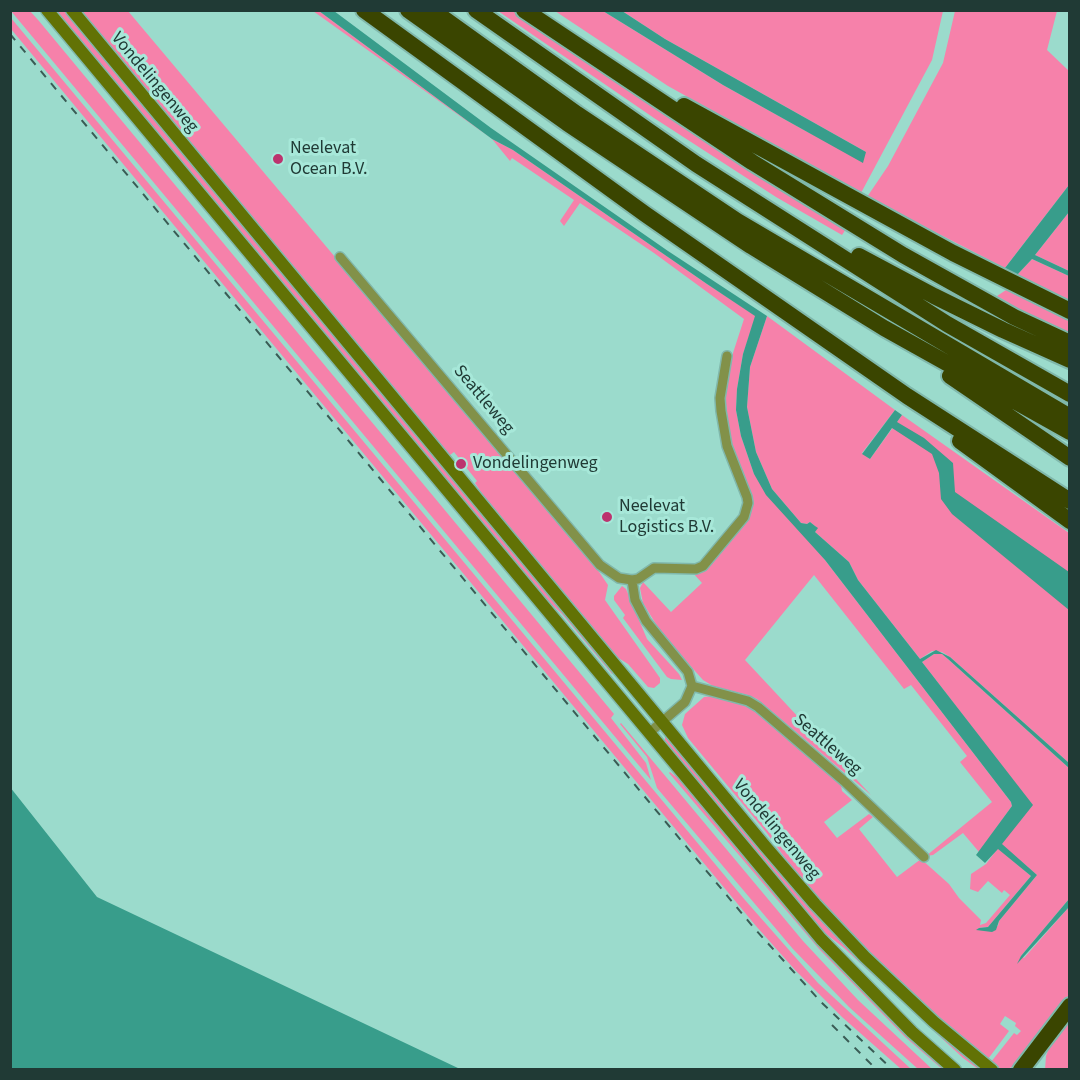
<!DOCTYPE html>
<style>
body{margin:0}
#map{position:relative;width:1080px;height:1080px;overflow:hidden;background:#9bdbcc;font-family:"Source Sans 3",sans-serif}
canvas{display:block}
.frame{position:absolute;inset:0;border:12px solid #203a35;pointer-events:none}
</style>
<div id="map">
<canvas width="1080" height="1080"></canvas>
<div class="frame"></div>
</div>
<script>
const ctx = document.querySelector('canvas').getContext('2d');
ctx.lineJoin = 'round';
function fill(path, color) {
  ctx.fillStyle = color;
  ctx.fill(path, 'evenodd');
}
function shape(rows) {
  const path = new Path2D();
  for (const r of rows) {
    path.moveTo(r[0], r[1]);
    for (let i = 2; i < r.length; i += 2) path.lineTo(r[i], r[i + 1]);
  }
  return path;
}
function strokePath(path, color, width, dash) {
  ctx.strokeStyle = color;
  ctx.lineWidth = width;
  ctx.lineCap = dash ? 'butt' : 'round';
  ctx.setLineDash(dash || []);
  ctx.stroke(path);
}
function label(font, color, halo, rows, align = 'center') {
  ctx.font = font + ' "Source Sans 3",sans-serif';
  ctx.lineWidth = 6;
  ctx.setLineDash([]);
  ctx.textBaseline = 'middle';
  ctx.strokeStyle = halo;
  ctx.fillStyle = color;
  for (const [text, x, y, turn = 0] of rows) {
    ctx.save();
    ctx.translate(x, y);
    ctx.rotate((+turn || 0) * Math.PI / 180);
    ctx.textAlign = isNaN(turn) ? turn : align;
    if (halo) ctx.strokeText(text, 0, 0);
    ctx.fillText(text, 0, 0);
    ctx.restore();
  }
}
fill(shape([
 [11,11,30,11,39,21,614,714,611,718,646,763,651,780],
 [55,11,64,11,614,672,612,674,562,614,539,593],
 [78,11,128,11,595,566,608,585,605,600,660,678,660,683,654,688,648,687,628,664,612,654,493,510,475,483,477,481,454,452,450,455,434,440],
 [313,11,319,11,492,139,513,150,707,284,756,316,743,354,737,389,736,410,741,436,754,474,825,560,1011,802,1012,806,979,852,963,833,933,855,926,856,992,802,960,762,967,756,911,685,904,689,814,575,745,660,871,795,757,699,748,695,713,686,703,680,662,634,643,603,640,588,643,582,671,612,702,583,693,573,708,567,752,509,753,499,731,444,725,396,733,353,744,319,654,253,580,203,564,226,560,221,574,200,512,158,510,161,492,139],
 [498,11,513,11,594,67,762,178,846,229,842,235,776,197,654,118],
 [555,11,603,11,723,85,804,130,823,140,866,152,665,39,622,11,943,11,932,60,861,193,668,86],
 [955,11,1057,11,1047,50,1069,71,1069,185,1005,268,867,197,888,166,943,63],
 [11,18,745,900,818,983,911,1069,901,1069,842,1017,796,971,756,926,11,29],
 [1069,212,1069,271,1035,255],
 [1032,259,1069,276,1069,302,1017,275],
 [1006,290,1069,317,1069,333,1009,305,1009,303,997,296],
 [767,316,895,410,862,453,870,459,902,415,1069,533,1069,763,950,657,942,652,932,651,920,659,858,580,849,562,815,532,817,528,815,526,810,522,807,524,801,523,772,489,756,452,747,407,750,367],
 [622,586,626,589,647,639,679,674,682,680,671,679,667,677,623,618,625,615,614,600,614,596],
 [934,654,942,654,948,659,1069,768,1069,899,1021,956,1024,958,1069,907,1069,998,1017,1065,1007,1069,1001,1069,991,1062,1014,1033,1017,1035,1021,1031,1015,1026,1016,1023,1005,1016,1000,1024,1009,1031,988,1059,949,1027,878,961,802,881,766,832,688,738,682,725,685,714,704,697,713,696,751,708,841,785,842,791,852,800,824,822,837,838,869,814,873,817,859,829,897,877,921,859,949,884,959,898,981,920,980,925,986,923,1010,895,1004,890,1002,893,988,881,978,892,970,889,971,874,986,864,998,848,1031,876,988,927,979,928,977,930,998,926,999,921,1037,875,1001,844,1032,805,922,662],
 [621,723,803,941,858,1000,932,1069,918,1069,849,1007,793,949,657,788,647,757,620,724],
 [665,733,768,858,984,1069,978,1069,963,1058,844,948,816,926,665,744],
 [670,772,683,782,821,947,907,1035,946,1069,942,1069,905,1037,819,949,669,773],
 [1069,1015,1069,1069,1045,1070,1046,1056,1053,1037]
]), '#f681aa');
fill(shape([
 [319,11,334,11,491,128,668,251,767,316,750,367,747,407,756,452,772,489,801,523,807,524,810,522,815,526,818,528,815,532,849,562,858,580,920,659,936,650,950,657,1069,763,1069,768,948,659,942,654,934,654,922,662,1033,805,1002,844,1037,875,999,921,996,930,992,932,976,930,979,928,988,927,1031,876,998,849,985,863,976,855,1012,806,1011,802,825,560,766,495,754,474,741,436,736,410,737,389,743,354,755,316,707,284,513,150,492,139],
 [603,11,622,11,665,39,866,152,863,163,723,85],
 [1069,185,1069,212,1035,255,1069,271,1069,276,1032,259,1017,275,1005,268],
 [895,410,902,415,897,422,924,438,953,463,955,492,1069,572,1069,610,952,514,941,499,939,473,932,454,892,428,870,459,862,454],
 [10,787,97,897,460,1069,11,1069],
 [1069,899,1069,907,1017,964,1021,956]
]), '#389d8b');
const minor = shape([
 [340,257,600,565,619,578,632,580,638,579,654,568,696,569,703,566,744,517,748,503,747,497,727,446,721,411,720,398,727,356],
 [632,580,635,600,646,621,688,672,692,686,748,701,758,707,844,781,924,857],
 [649,733,685,702,692,686]
]);
const secondary = shape([
 [47,10,821,939,912,1032,955,1070],
 [72,10,765,846,815,904,865,957,934,1022,992,1070]
]);
const motorway = shape([
 [364,10,645,214,907,396,1070,501],
 [408,10,567,123,751,246,884,328,1070,432],
 [432,10,577,114,737,221,1070,417],
 [476,10,696,164,947,324,1070,394],
 [524,10,752,162,903,255,1014,317,1070,343],
 [684,106,953,253,1070,311],
 [859,256,934,296,1003,330,1070,360],
 [950,376,1070,458],
 [960,441,1070,521],
 [1021,1070,1070,1006]
]);
strokePath(minor, '#80b8ab', 12);
strokePath(secondary, '#80b8ab', 15);
strokePath(motorway, '#80b8ab', 20);
strokePath(minor, '#829149', 9);
strokePath(secondary, '#627205', 12);
strokePath(motorway, '#3a4500', 16);
strokePath(shape([
 [10,34,754,928,821,1002,893,1070],
 [832,1025,877,1070]
]), '#3a5c55', 2, [8, 8]);
for (const [x, y, r, color] of [
 [278,159,6,"#bc336e"],
 [461,464,6,"#bc336e"],
 [607,517,6,"#bc336e"]
]) {
  const dot = new Path2D();
  dot.arc(x, y, r, 0, 2 * Math.PI);
  ctx.fillStyle = color;
  ctx.fill(dot);
  strokePath(dot, '#a7e8d9', 2);
}
label('18px', '#203a35', '#a7e8d9', [
 ["Vondelingenweg",154,83,50],
 ["Seattleweg",483,400,50],
 ["Seattleweg",827,745,41],
 ["Vondelingenweg",776,830,50]
]);
label('18px', '#203a35', '#a7e8d9', [
 ["Neelevat",290,149],
 ["Ocean B.V.",290,170],
 ["Vondelingenweg",473,464],
 ["Neelevat",619,507],
 ["Logistics B.V.",619,528]
], 'left');
</script>
